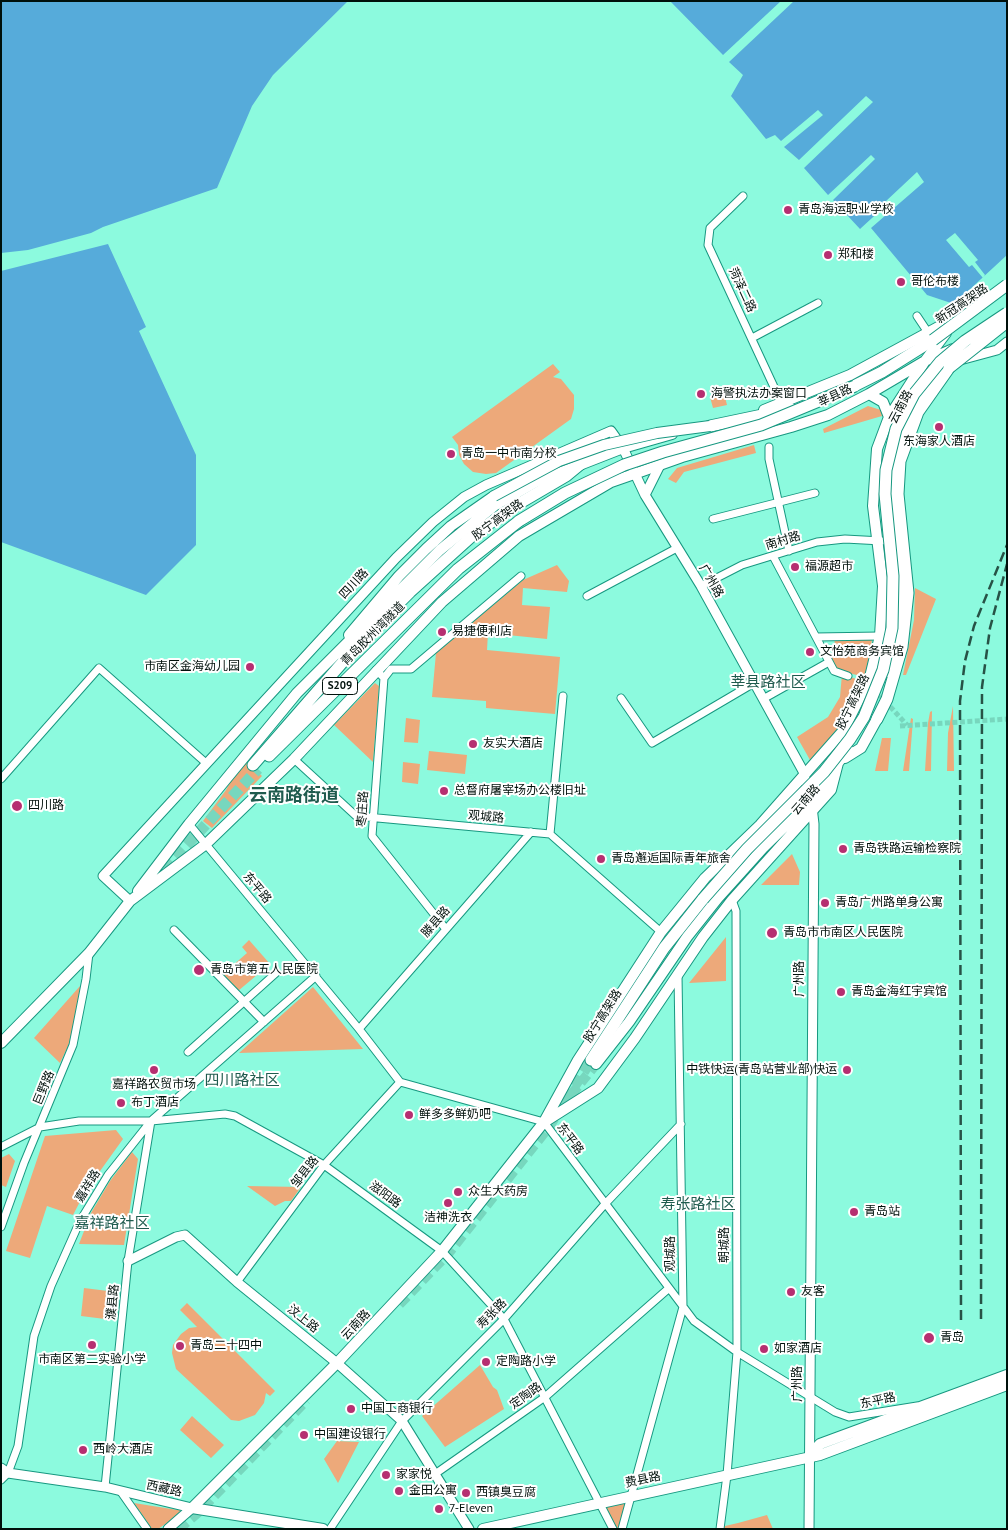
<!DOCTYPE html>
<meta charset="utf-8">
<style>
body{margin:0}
#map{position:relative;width:1008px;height:1530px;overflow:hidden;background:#8cfade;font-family:"PT Sans",sans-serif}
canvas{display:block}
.frame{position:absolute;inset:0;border:2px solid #00100b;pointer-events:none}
</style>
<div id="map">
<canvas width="1008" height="1530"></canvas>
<div class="frame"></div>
</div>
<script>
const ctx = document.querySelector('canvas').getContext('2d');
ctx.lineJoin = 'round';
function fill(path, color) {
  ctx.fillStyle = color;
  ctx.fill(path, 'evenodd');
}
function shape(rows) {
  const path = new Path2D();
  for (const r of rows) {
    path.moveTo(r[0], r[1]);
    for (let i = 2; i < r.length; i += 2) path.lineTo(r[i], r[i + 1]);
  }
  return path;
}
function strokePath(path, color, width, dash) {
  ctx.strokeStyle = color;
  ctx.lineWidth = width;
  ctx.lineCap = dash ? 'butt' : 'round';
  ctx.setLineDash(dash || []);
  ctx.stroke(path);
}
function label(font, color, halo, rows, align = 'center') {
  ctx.font = font + ' "PT Sans","Noto Sans SC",sans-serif';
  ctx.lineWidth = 4;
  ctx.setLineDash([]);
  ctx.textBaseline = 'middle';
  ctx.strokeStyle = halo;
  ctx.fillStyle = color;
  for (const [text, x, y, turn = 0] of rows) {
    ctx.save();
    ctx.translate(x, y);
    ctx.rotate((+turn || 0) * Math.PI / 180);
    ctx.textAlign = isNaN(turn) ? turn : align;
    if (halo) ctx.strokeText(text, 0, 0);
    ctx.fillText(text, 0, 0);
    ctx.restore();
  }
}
fill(shape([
 [553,364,560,372,553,377,561,379,574,395,574,409,571,419,496,473,486,474,473,472,464,464,459,455,458,445,452,437],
 [724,393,727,405,713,408,710,397],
 [868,406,881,410,882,416,824,433,823,429],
 [754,445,756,453,684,472,676,483,668,479,677,468],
 [557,565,569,581,567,592,523,588,522,605,550,607,547,639,488,633,487,650,560,657,555,714,486,708,486,701,432,697,436,653,523,580],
 [915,588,936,599,906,675,903,675,914,620],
 [834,640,872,640,865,677,836,670,831,657,838,654],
 [842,674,862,681,839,729,810,760,797,737,828,717,840,697],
 [375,683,379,686,373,762,334,725],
 [953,706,954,771,947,771,948,733],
 [932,711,931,771,925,771,928,723,930,712],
 [406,718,420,720,418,743,404,742],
 [911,718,913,719,909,771,903,771],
 [882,738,891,738,888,771,875,771],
 [429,751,467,755,465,774,427,770],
 [247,762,262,776,212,828,203,821,226,790,231,780],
 [403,762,420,764,418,784,402,782],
 [792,854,800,872,799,885,761,885],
 [726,937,726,981,689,983],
 [249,940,270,964,238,991,223,974,247,953,242,947],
 [80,986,82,988,69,1044,60,1063,34,1038],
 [313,987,363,1049,239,1053],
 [116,1130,123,1139,85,1192,73,1215,47,1206,30,1258,6,1251,45,1136],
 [132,1152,138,1159,124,1245,79,1244,91,1213,110,1181],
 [9,1154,15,1161,6,1187,1,1185,1,1158],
 [247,1186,301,1187,291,1201,285,1201,275,1206],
 [84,1288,116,1292,113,1320,81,1316],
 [187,1303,275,1391,270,1396,266,1393,264,1403,255,1415,239,1421,231,1420,176,1369,172,1353,173,1345,181,1334,189,1328,197,1327,180,1310],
 [480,1365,493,1387,497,1390,504,1409,445,1447,422,1416],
 [192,1416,224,1445,211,1458,180,1430],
 [337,1441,359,1442,338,1483,324,1459],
 [628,1498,619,1529,616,1529,605,1504],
 [134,1503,184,1511,158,1529,152,1529],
 [767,1515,773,1529,712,1529,738,1523]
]), '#eda97a');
fill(shape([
 [1,1,348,1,273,75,252,106,217,188,103,227,91,233,28,250,1,253],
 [670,1,781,1,723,55],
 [794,1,1007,1,1007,255,954,304,927,295,871,228,924,182,917,172,885,202,884,207,860,229,833,200,875,159,871,155,828,195,804,168,873,102,866,96,799,160,784,147,823,115,818,110,781,141,775,135,766,139,731,96,743,75,729,62],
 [108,244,146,327,139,331,196,455,196,545,146,595,1,542,1,271]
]), '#56abda');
fill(shape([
 [955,233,978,260,975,262,985,275,983,278,972,265,969,267,946,240]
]), '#8cfade');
strokePath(shape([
 [875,690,907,725],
 [900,726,1007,719]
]), '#77d7be', 5, [5, 2.5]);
strokePath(shape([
 [562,1106,596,1064]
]), '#77d7be', 10, [10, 5]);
strokePath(shape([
 [153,881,258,769],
 [399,1304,448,1253,549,1126,591,1060],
 [178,1529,199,1511,306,1400]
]), '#77d7be', 11, [11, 5.5]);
const minor = shape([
 [743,196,710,228,708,245,781,402],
 [917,316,929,334],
 [752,338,818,303],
 [769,447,769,459,789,551],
 [713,519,815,493],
 [773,556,834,671,848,676],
 [701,586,742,565,817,542,845,539,882,541],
 [587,596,677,548],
 [816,637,880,636],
 [376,670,384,678,372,836,445,928],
 [384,678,391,669,411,669,521,576],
 [621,698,652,743,754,683],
 [763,699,829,662],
 [294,759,356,816,550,834,661,932],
 [1,779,99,668,206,763],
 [189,824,359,1029,400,1082,544,1122,694,1321,737,1352,835,1412,849,1417,917,1406],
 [550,834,563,696],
 [174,930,264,1022],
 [359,1029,531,832],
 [188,1052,276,973],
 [1,1147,40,1127,79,1121,151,1121,225,1114,235,1116,324,1165,442,1251,504,1319,613,1529],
 [1,1227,24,1163,73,1045,86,979,89,953],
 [237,1282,324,1165,400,1082],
 [435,1474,545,1397,668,1289],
 [1,1480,8,1473,18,1446,34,1336,51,1286,80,1221,108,1175,151,1121,316,976],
 [105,1487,128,1261,151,1121],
 [121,1492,147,1529],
 [330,1529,402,1421,504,1319,605,1204,681,1124],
 [622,1529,683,1307,678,975],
 [720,1529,727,1475,737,1352,736,911,732,900]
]);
const tertiary = shape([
 [960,360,997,350,1007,342],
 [645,495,660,465],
 [130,901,103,876,396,558,433,522,464,497,486,485,611,431,623,448,645,495,701,586,803,771,809,794],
 [128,1261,176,1237,185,1235,237,1282,337,1363,402,1421,469,1529],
 [1,1468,8,1473,105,1487,192,1508],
 [168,1529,192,1508],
 [809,1529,814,824,812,807]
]);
const secondary = shape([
 [869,394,883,402,889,417],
 [764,410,850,375,955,318],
 [623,448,672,434],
 [634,474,682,457,791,427,828,415,869,394,925,361,953,349],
 [887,672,897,630,900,596,892,511,894,464,900,438,912,409,944,367],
 [845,758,861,748,877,719],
 [596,1064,629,1022,687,937,718,898,763,848,811,801,833,770],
 [546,1121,598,1088,635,1038,703,937,732,900,831,790,838,763,848,749],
 [809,1456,820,1444,1007,1375],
 [192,1508,337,1363,442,1251,544,1122,578,1060,661,932,705,878,760,825,843,731,870,677,880,636,883,586,873,506,877,449,889,417,925,361,946,333],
 [192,1508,323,1529],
 [483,1529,820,1455,1007,1385]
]);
const primary = shape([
 [349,635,399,576,426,549,451,526,494,496],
 [138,891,189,824,297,693,440,550,494,506,536,482,623,448],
 [1,1043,89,953,130,901,206,844,294,759,442,602,519,536,611,482,634,474]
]);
const trunk = shape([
 [846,390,882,372,933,340],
 [710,426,791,409],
 [877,719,887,699,902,647,908,593,898,494,900,461,918,412,949,368],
 [269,756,458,569,519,521],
 [253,765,362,640,410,592,472,536,508,510,566,476,583,462],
 [591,1060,664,948,703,899]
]);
strokePath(minor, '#179880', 9);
strokePath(tertiary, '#179880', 11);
strokePath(secondary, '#179880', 12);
strokePath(primary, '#179880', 12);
strokePath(trunk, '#179880', 13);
strokePath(minor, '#fff', 7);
strokePath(tertiary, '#fff', 9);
strokePath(secondary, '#fff', 10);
strokePath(primary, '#fff', 10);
strokePath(trunk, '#fff', 11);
strokePath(shape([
 [981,1319,982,687,990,628,1007,564],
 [961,1320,960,701,965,661,974,626,1007,545]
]), '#275246', 2.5, [10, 5]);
const primaryBridge = shape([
 [494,496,559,461,604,445,657,433,710,426]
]);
const trunkBridge = shape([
 [933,340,1007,285],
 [949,368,1007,322],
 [519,521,565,493,624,465,663,452,761,425,855,386],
 [703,899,747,849,824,772,850,739,864,717,883,670,892,628,893,576,885,494,886,470,896,429,914,394,940,362,965,341,1007,313]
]);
strokePath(primaryBridge, '#179880', 12, []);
strokePath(trunkBridge, '#179880', 13, []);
strokePath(primaryBridge, '#fff', 10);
strokePath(trunkBridge, '#fff', 11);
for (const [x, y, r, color] of [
 [788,210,5,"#b62f71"],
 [828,255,5,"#b62f71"],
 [901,282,5,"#b62f71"],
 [701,394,5,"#b62f71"],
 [939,427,5,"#b62f71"],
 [451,454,5,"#b62f71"],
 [795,567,5,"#b62f71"],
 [442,632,5,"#b62f71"],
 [810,652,5,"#b62f71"],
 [250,667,5,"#b62f71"],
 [473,744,5,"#b62f71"],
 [444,791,5,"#b62f71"],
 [17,806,6,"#b62f71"],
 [843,849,5,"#b62f71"],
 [601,859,5,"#b62f71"],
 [825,903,5,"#b62f71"],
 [772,933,6,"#b62f71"],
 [199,970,6,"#b62f71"],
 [841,992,5,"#b62f71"],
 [154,1070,5,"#b62f71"],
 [847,1070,5,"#b62f71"],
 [121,1103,5,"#b62f71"],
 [409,1115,5,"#b62f71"],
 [458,1192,5,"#b62f71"],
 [448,1203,5,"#b62f71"],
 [854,1212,5,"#b62f71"],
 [791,1292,5,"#b62f71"],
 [929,1338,6,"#b62f71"],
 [92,1345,5,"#b62f71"],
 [180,1346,5,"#b62f71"],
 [764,1349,5,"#b62f71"],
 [486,1362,5,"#b62f71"],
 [351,1409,5,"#b62f71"],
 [304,1435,5,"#b62f71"],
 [83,1450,5,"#b62f71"],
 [386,1475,5,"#b62f71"],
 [399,1491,5,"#b62f71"],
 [466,1493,5,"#b62f71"],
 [439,1509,5,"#b62f71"]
]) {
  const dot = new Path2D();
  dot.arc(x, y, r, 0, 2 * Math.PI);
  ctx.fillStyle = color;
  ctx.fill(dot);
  strokePath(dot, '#fff', 2);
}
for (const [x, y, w] of [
 [340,686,35]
]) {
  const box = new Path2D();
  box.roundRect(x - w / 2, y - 8.5, w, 17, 4);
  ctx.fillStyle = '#fff';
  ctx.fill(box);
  strokePath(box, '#00100b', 1);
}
label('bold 11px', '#00100b', null, [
 ["S209",340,686]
]);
label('12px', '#00100b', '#fff', [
 ["青岛海运职业学校",798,210],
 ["郑和楼",838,255],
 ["哥伦布楼",911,282],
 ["海警执法办案窗口",711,394],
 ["东海家人酒店",939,442,"center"],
 ["青岛一中市南分校",461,454],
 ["福源超市",805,567],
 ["易捷便利店",452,632],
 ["文怡苑商务宾馆",820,652],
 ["市南区金海幼儿园",240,667,"right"],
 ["友实大酒店",483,744],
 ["总督府屠宰场办公楼旧址",454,791],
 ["四川路",28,806],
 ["青岛铁路运输检察院",853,849],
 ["青岛邂逅国际青年旅舍",611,859],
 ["青岛广州路单身公寓",835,903],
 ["青岛市市南区人民医院",783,933],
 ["青岛市第五人民医院",210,970],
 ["青岛金海红宇宾馆",851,992],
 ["中铁快运(青岛站营业部)快运",837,1070,"right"],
 ["嘉祥路农贸市场",154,1085,"center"],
 ["布丁酒店",131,1103],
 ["鲜多多鲜奶吧",419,1115],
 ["众生大药房",468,1192],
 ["青岛站",864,1212],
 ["洁神洗衣",448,1218,"center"],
 ["友客",801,1292],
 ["青岛",940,1338],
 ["青岛二十四中",190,1346],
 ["如家酒店",774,1349],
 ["市南区第二实验小学",92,1360,"center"],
 ["定陶路小学",496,1362],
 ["中国工商银行",361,1409],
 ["中国建设银行",314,1435],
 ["西岭大酒店",93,1450],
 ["家家悦",396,1475],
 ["金田公寓",409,1491],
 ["西镇臭豆腐",476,1493],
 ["7-Eleven",449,1509]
], 'left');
label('12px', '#00100b', '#fff', [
 ["菏泽二路",742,290,65],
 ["新冠高架路",962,304,-34],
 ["莘县路",835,396,-25],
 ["云南路",901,407,-62],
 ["胶宁高架路",498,520,-36],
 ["南村路",783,541,-17],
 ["广州路",711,581,60],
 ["四川路",354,584,-47],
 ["青岛胶州湾隧道",373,634,-45],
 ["胶宁高架路",853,702,-64],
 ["云南路",806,800,-49],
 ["枣庄路",363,809,-86],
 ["观城路",486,817,5],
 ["东平路",257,888,50],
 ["滕县路",436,922,-49],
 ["广州路",800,979,-90],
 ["胶宁高架路",603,1016,-58],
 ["巨野路",44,1088,-68],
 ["东平路",570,1139,53],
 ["邹县路",305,1172,-52],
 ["嘉祥路",88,1186,-58],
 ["滋阳路",385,1195,36],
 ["朝城路",725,1245,-90],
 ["观城路",671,1254,-90],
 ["濮县路",113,1302,-84],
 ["寿张路",492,1314,-46],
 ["汶上路",303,1319,39],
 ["云南路",356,1325,-47],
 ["广州路",798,1384,-90],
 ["定陶路",526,1396,-36],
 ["东平路",878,1401,-12],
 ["费县路",643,1480,-12],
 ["西藏路",164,1489,12]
]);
label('15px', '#1f5b4e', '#fff', [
 ["莘县路社区",768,683],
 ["四川路社区",242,1081],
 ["寿张路社区",698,1205],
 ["嘉祥路社区",112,1224]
]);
label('bold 18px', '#1f5b4e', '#fff', [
 ["云南路街道",294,796]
]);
</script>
